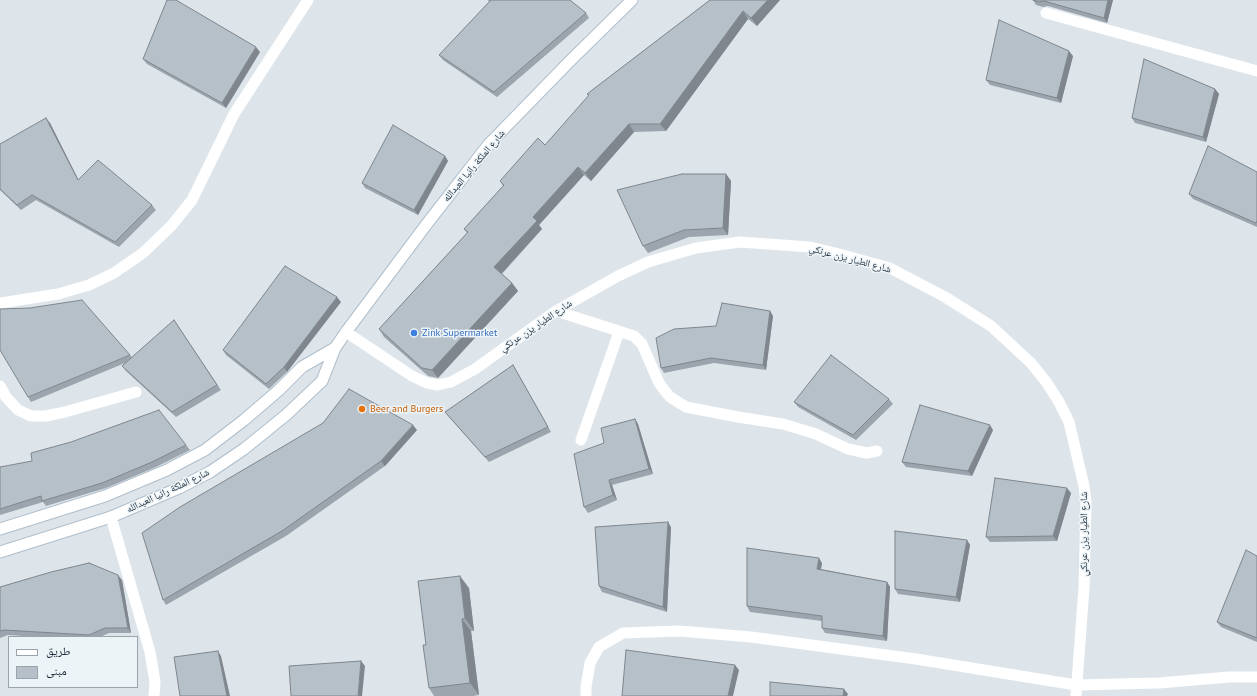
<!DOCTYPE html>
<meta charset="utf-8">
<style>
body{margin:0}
#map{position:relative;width:1257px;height:696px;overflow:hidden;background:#dde5eb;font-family:"PT Sans","Noto Naskh Arabic",sans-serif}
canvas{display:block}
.legend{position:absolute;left:8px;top:636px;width:130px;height:52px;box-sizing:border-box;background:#edf4f7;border:1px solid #9aa4ac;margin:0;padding:5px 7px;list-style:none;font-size:12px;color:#1d2b3b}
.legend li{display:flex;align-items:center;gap:8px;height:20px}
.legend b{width:20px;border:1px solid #9aa4ac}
</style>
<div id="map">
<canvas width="1257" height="696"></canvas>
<ul class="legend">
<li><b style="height:5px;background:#fff"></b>طريق</li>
<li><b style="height:11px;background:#b5c0c9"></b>مبنى</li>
</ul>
</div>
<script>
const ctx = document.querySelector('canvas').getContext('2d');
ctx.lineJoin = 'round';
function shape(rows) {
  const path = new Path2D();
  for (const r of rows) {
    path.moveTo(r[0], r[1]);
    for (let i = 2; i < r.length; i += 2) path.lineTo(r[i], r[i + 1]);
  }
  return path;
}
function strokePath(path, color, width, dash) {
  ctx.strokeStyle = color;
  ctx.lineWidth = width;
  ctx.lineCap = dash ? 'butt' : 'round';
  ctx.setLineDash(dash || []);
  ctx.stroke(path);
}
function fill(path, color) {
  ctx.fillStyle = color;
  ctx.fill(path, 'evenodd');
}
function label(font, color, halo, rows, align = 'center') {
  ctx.font = font + ' "PT Sans","Noto Naskh Arabic",sans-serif';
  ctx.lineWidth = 3;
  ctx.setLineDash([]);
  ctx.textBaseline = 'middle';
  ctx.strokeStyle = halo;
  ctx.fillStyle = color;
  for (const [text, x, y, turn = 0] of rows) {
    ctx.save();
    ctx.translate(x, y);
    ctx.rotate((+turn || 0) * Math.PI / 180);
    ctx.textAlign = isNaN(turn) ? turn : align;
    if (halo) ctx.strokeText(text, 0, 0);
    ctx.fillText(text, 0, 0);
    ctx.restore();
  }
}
const secondary = shape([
 [0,529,105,496,167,470,205,450,244,420,279,390,302,367,335,348],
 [0,552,111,517,179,488,210,472,244,449,286,415,322,381,335,348,346,332,426,225,489,144,570,61,632,0]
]);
strokePath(secondary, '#afbecb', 13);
strokePath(shape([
 [0,386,6,397,18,410,31,416,46,416,65,412,136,392]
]), '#fff', 11);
strokePath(shape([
 [1046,13,1257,71],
 [0,303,58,294,89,285,114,273,143,253,172,225,192,200,234,114,308,0],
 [556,311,634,336,642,344,659,383,665,391,670,397,686,407,738,417,783,424,816,434,848,449,867,453,877,451],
 [346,332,412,376,427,383,438,385,451,382,475,369,556,311,618,276,648,262,696,248,740,242,810,247,839,254,890,268,945,297,991,326,1031,363,1047,383,1059,402,1069,422,1084,486,1086,503,1084,588,1076,696],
 [581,440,619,332],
 [111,517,150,652,155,682,154,696],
 [586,696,586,687,590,663,599,647,623,633,679,631,751,637,916,659,1076,685,1159,683,1229,677,1257,677]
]), '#fff', 11);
strokePath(secondary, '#fff', 11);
fill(shape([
 [488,0,570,0,586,13,589,18,497,97,443,60,439,55,489,2],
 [710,0,780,0,757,26,748,19,666,131,634,132,591,181,584,175,539,225,542,229,502,274,512,283,518,291,438,378,428,376,384,337,379,329,467,233,464,229,503,186,500,181,545,145,589,96,587,94],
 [1033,0,1113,0,1107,23,1048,6,1043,7,1036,5],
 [260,52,226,108,147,64,143,59],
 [1073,56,1061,103,990,85,986,80],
 [1215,89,1219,94,1206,142,1135,123,1132,118],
 [50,123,78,179,152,205,156,210,119,247,36,200,21,210,0,190,0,144],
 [445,156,448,161,418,215,365,188,362,183],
 [1257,172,1257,227,1193,199,1189,194],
 [726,174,731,181,728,235,689,237,648,253,643,246],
 [341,302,287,372,269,389,226,355,223,350],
 [770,311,773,316,766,370,714,363,664,373,661,368,716,326],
 [174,320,221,390,176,417,126,371,122,366,125,363,31,402,28,397,130,355,132,357],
 [513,365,516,370,551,432,489,462,449,417,445,412],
 [889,399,893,404,856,440,798,407,794,402],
 [635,419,638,424,653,474,612,485,617,500,588,513,584,507,604,443],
 [417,430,385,466,286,536,166,605,163,600],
 [993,430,972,476,906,467,902,462],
 [186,445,190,450,156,467,106,488,46,506,43,502,0,515,0,467],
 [1071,493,1057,541,990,542,986,537],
 [671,527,667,612,602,592,599,586],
 [967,540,970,545,960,602,898,594,895,589],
 [1257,556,1257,642,1221,627,1217,622],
 [822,563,821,569,887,582,890,587,887,641,825,633,822,628,822,621,750,612,747,606],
 [122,580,131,633,109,633,100,637,37,637,8,635,0,638,0,587],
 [469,588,474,631,471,631,479,695,473,696,434,696,429,688,426,645]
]), '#9ca5ad');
fill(shape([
 [768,0,780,0,757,26,751,18],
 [1108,0,1113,0,1107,23,1104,18],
 [743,11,748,19,666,131,660,124],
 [256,47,260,52,226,108,222,103],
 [1069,51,1073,56,1061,103,1057,98],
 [1215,89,1219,94,1206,142,1203,137],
 [46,118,50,123,81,185,78,180],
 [629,124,634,132,591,181,585,173],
 [445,156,448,161,418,215,414,210],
 [578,167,584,175,539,225,542,229,500,275,494,267,533,217],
 [726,174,731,181,728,235,723,228],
 [512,283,518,291,438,378,432,370],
 [337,297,341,302,287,372,284,367],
 [770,311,773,316,766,370,763,365],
 [513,365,516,370,551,432,548,427],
 [635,419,638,424,653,474,649,469],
 [413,425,417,430,385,466,381,461],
 [990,425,993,430,972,476,968,471],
 [609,480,612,485,617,500,613,495],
 [1067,488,1071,493,1057,541,1053,536],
 [668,522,671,527,667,612,663,607],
 [967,540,970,545,960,602,956,597],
 [819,558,822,563,820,574,817,569],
 [118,575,122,580,131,633,128,628],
 [460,576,469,588,474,631,465,618],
 [887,582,890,587,887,641,883,636],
 [462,619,471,631,479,695,470,683],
 [218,651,221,656,230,696,227,696],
 [361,661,365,666,362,696,358,696],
 [735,665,739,670,733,696,728,696],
 [844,689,848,694,847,696,843,696]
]), '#7f868d');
const building = shape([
 [167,0,176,0,256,47,222,103,143,59,167,0],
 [490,0,570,0,586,13,494,92,439,55,490,1,490,0],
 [710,0,768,0,751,18,743,11,660,124,629,124,585,173,578,167,533,217,537,221,494,267,512,283,432,370,422,368,379,329,468,232,464,229,504,185,500,181,538,138,545,145,589,95,587,94,710,0],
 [1033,0,1108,0,1104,18,1044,1,1039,2,1033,0],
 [999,20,1069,51,1057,98,986,80,999,20],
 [1144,59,1215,89,1203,137,1132,118,1144,59],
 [46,118,78,180,98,160,152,205,115,242,32,195,17,205,0,189,0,144,46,118],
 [393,125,445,156,414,210,362,183,393,125],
 [1208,146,1257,172,1257,221,1256,223,1189,194,1208,146],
 [682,174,726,174,723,228,684,230,643,246,617,190,682,174],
 [285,266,337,297,284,367,266,384,223,350,285,266],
 [82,300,130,355,28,397,0,350,0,309,30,308,82,300],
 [722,303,770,311,763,365,711,358,661,368,656,338,674,329,716,326,722,303],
 [174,320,217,385,172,412,122,366,174,320],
 [831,355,889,399,853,435,794,402,831,355],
 [513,365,548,427,485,457,445,412,513,365],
 [349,389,413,425,381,461,282,531,163,600,142,533,180,507,323,423,349,389],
 [920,405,990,425,968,471,902,462,920,405],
 [159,410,186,445,152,462,102,483,42,501,41,496,0,509,0,467,32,461,31,453,71,442,159,410],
 [635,419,649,469,609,480,613,495,584,507,574,454,604,443,601,428,635,419],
 [995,478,1067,488,1053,536,986,537,995,478],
 [668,522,663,607,599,586,595,527,668,522],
 [895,531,967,540,956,597,895,589,895,531],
 [747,548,819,558,817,569,887,582,883,636,822,628,822,616,747,606,747,548],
 [1246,550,1257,556,1257,638,1217,622,1246,550],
 [89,563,118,575,128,628,105,628,89,635,4,630,0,631,0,587,51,572,89,563],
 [460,576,465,618,462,619,470,683,429,688,423,645,426,645,418,581,460,576],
 [626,650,735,665,728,696,622,696,626,650],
 [218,651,227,696,180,696,174,657,218,651],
 [361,661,358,696,291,696,289,666,361,661],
 [770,682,844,689,843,696,770,696,770,682]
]);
fill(building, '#b5c0c9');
strokePath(building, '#7f868d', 1);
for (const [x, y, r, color] of [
 [414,333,4,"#3f7fe0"],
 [362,409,4,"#e8710a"]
]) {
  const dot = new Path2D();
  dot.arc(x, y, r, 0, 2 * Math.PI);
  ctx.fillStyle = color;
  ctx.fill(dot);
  strokePath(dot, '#edf4f7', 1.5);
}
label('10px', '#1d2b3b', '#edf4f7', [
 ["شارع الملكة رانيا العبدالله",474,166,-50],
 ["شارع الطيار يزن عرنكي",850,259,15],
 ["شارع الطيار يزن عرنكي",536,326,-34],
 ["شارع الملكة رانيا العبدالله",168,491,-25],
 ["شارع الطيار يزن عرنكي",1084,534,-90]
]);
label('10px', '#366cbe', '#edf4f7', [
 ["Zink Supermarket",422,333]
], 'left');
label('10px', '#c56008', '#edf4f7', [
 ["Beer and Burgers",370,409]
], 'left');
</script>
